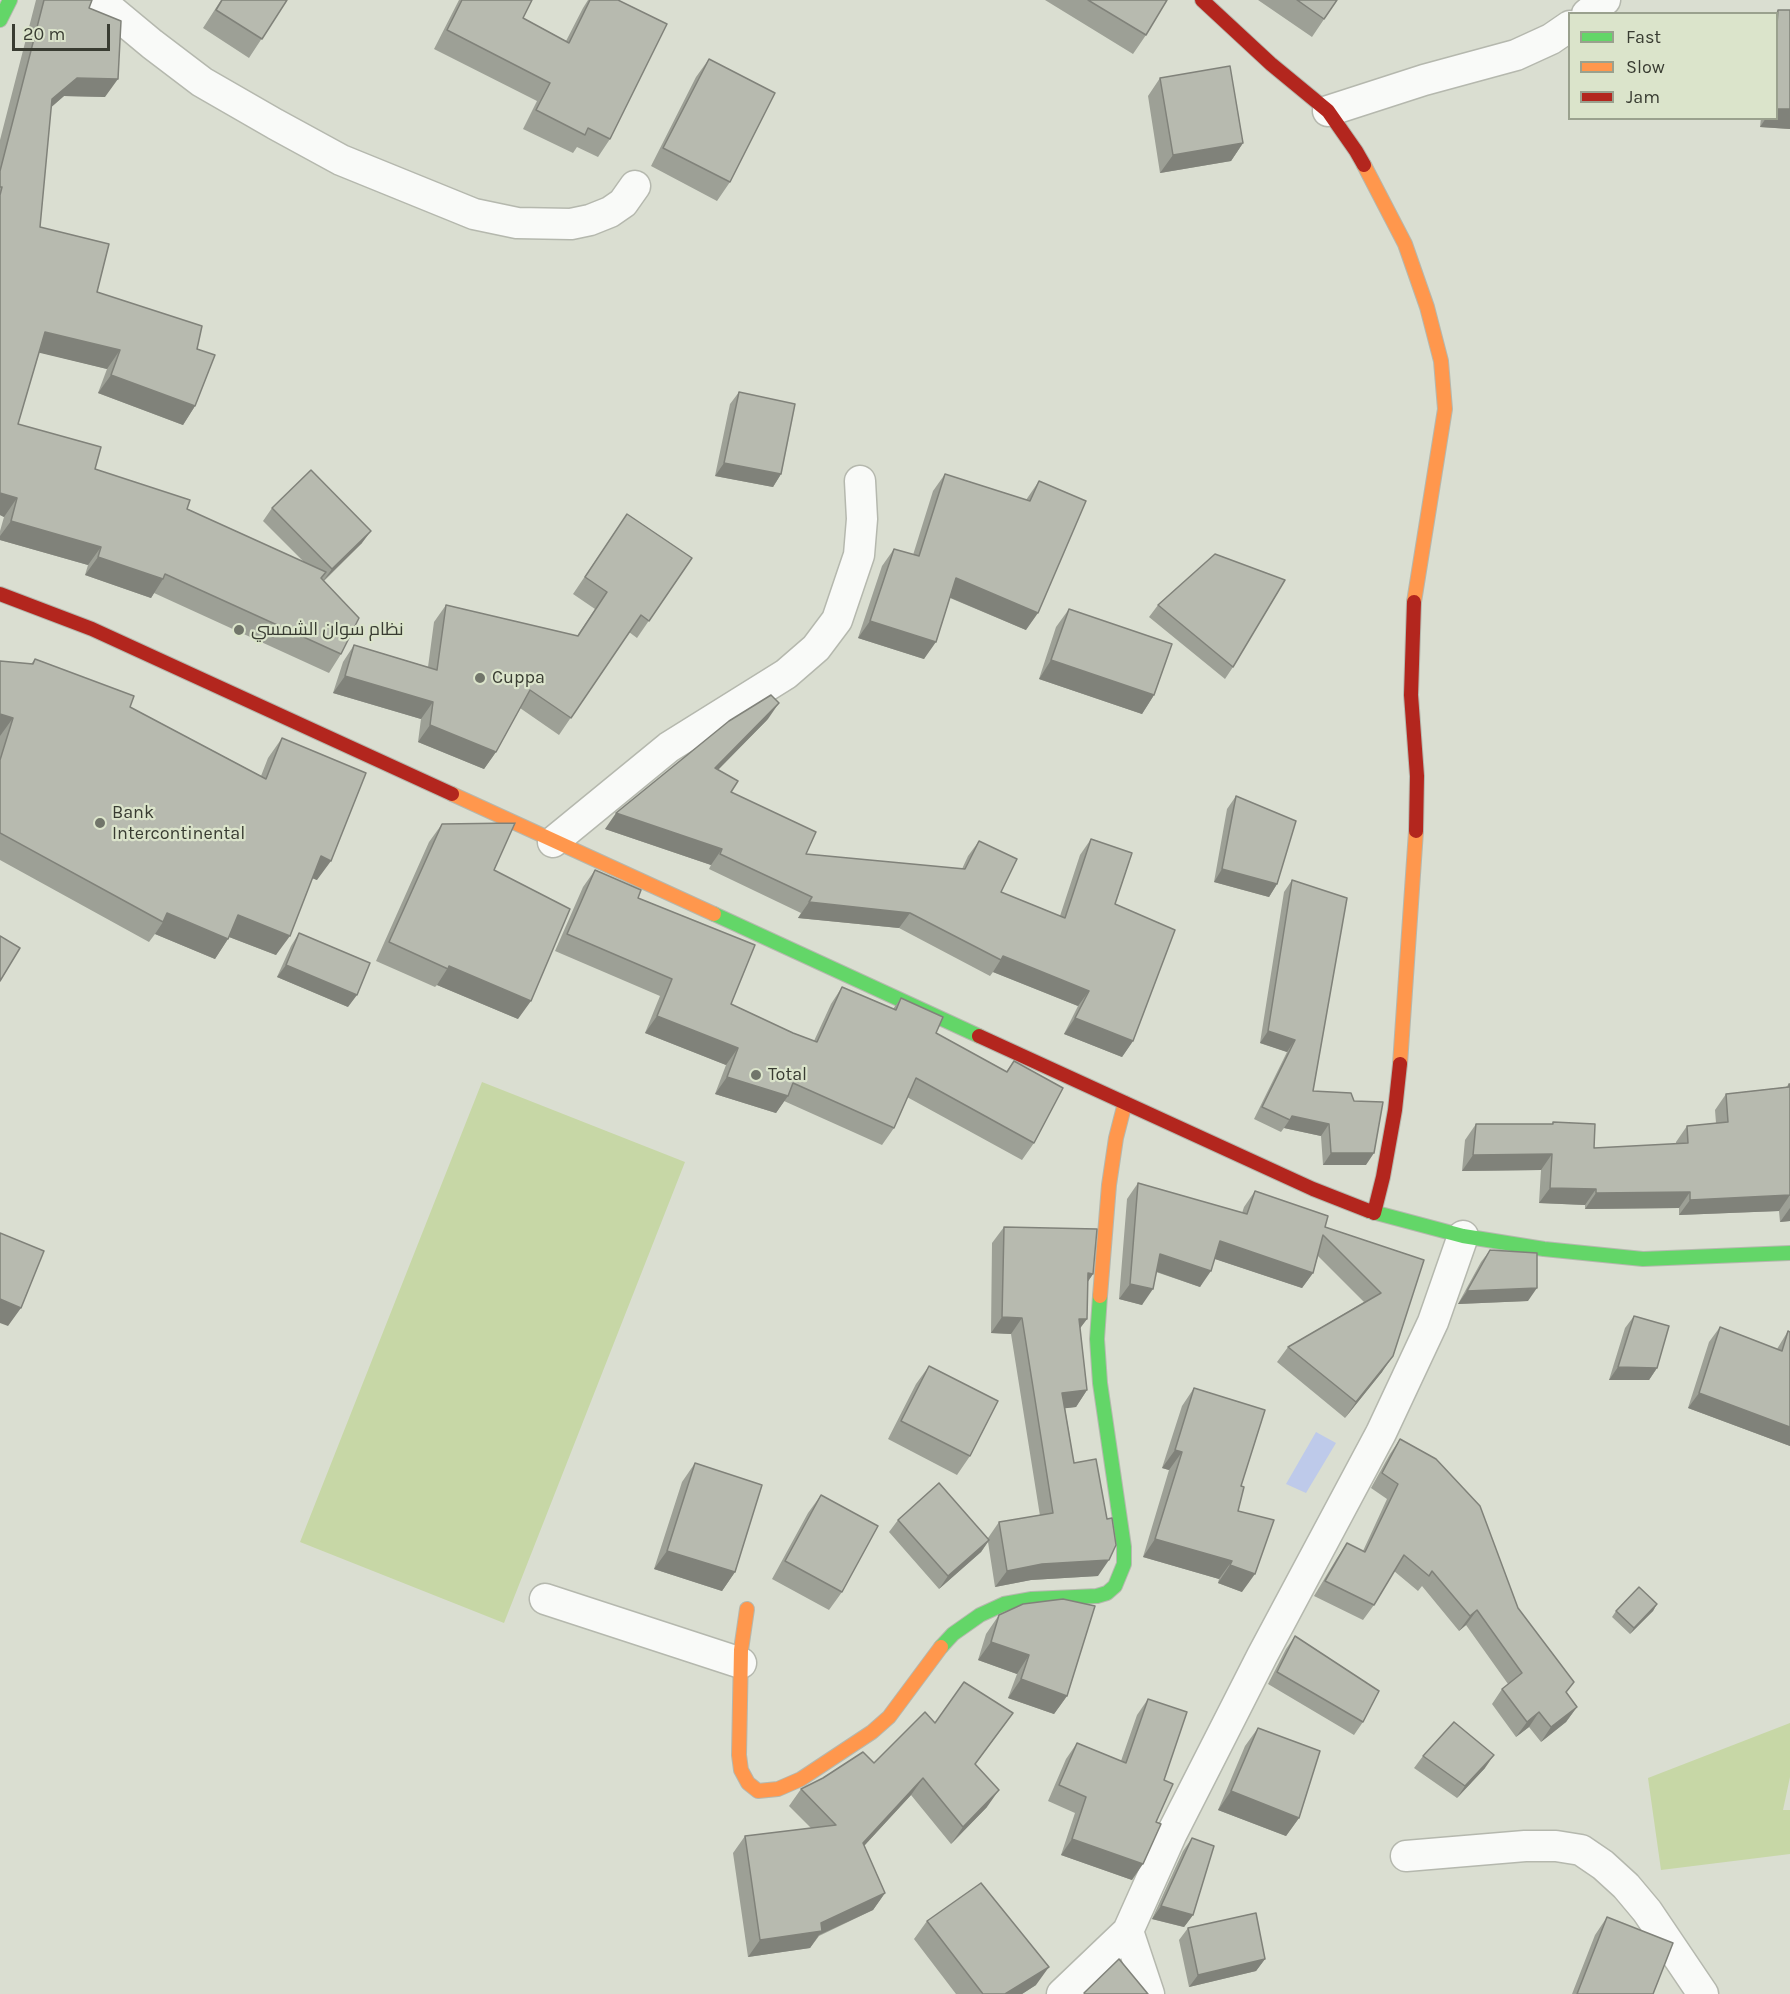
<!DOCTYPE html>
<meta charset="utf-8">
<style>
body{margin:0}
#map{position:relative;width:1790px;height:1994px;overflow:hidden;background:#daded1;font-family:Karla,sans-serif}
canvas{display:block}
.legend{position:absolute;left:1568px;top:12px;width:210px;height:108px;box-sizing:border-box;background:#dbe4cb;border:2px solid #9aa18e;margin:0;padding:8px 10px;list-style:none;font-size:18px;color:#393c32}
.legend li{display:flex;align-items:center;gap:12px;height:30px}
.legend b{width:30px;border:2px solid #9aa18e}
.scale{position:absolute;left:12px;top:24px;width:98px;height:27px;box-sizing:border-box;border:3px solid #393c32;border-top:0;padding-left:8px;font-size:18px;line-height:21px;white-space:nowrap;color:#393c32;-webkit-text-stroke:4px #dbe4cb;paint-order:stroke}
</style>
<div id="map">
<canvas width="1790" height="1994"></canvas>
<ul class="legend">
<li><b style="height:8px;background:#63d668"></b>Fast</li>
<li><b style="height:8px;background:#ff974d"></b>Slow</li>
<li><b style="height:8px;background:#b3261e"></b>Jam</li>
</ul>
<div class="scale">20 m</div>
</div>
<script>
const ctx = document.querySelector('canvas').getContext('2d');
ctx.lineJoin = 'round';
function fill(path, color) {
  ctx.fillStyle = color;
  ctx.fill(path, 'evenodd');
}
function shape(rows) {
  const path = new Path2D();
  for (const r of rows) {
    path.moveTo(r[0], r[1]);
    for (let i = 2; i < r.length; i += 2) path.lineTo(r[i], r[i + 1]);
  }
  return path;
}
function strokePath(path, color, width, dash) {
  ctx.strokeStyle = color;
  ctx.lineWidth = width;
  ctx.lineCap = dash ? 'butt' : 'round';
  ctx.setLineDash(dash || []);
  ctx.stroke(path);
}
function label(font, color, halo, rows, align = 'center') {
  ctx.font = font + ' Karla,Cairo,sans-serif';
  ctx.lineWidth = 4.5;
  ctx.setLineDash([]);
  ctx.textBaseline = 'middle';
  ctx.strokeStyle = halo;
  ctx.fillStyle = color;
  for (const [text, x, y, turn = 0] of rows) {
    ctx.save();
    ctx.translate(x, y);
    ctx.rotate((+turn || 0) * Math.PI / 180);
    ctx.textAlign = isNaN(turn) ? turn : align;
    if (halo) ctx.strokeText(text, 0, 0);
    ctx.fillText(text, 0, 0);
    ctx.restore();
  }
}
fill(shape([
 [482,1082,685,1162,504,1623,300,1542],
 [1790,1723,1790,1777,1783,1810,1790,1810,1790,1854,1661,1870,1648,1778]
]), '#c7d7a6');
fill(shape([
 [1316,1432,1336,1443,1306,1493,1286,1484]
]), '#becaea');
const street = shape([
 [99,0,152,44,202,82,275,124,341,160,474,214,517,223,571,224,590,220,610,212,623,203,635,186],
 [1587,14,1605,0],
 [1328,111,1424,80,1516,55,1551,39,1570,26],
 [553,842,669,747,786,674,816,648,837,620,859,555,862,519,860,481],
 [545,1599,741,1663],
 [1406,1856,1525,1846,1556,1846,1581,1850,1603,1865,1626,1886,1647,1911,1703,1994],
 [1128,1931,1149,1994],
 [1062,1994,1128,1931,1171,1835,1262,1656,1381,1433,1433,1322,1463,1236]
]);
const fast = shape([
 [0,20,10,0],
 [714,914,979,1036],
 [1369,1211,1463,1236,1544,1249,1643,1259,1790,1253],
 [941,1647,953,1634,980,1615,1004,1604,1032,1599,1097,1596,1107,1593,1115,1586,1124,1564,1124,1547,1100,1383,1097,1339,1100,1296]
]);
const slow = shape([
 [1364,165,1405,244,1427,307,1441,361,1445,409,1414,602],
 [452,794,714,914],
 [1400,1064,1416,831],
 [1100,1296,1109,1185,1116,1138,1125,1103],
 [747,1609,741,1650,739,1755,741,1770,748,1783,758,1791,778,1789,801,1779,872,1732,889,1717,941,1647]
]);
const jam = shape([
 [1202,0,1271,64,1328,111,1356,151,1364,165],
 [0,594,92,629,452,794],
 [1414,602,1411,695,1417,776,1416,831],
 [979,1036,1313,1189,1369,1211],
 [1374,1213,1383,1177,1395,1110,1400,1064]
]);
strokePath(street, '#b5b8ae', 33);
strokePath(fast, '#b5b8ae', 16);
strokePath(slow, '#b5b8ae', 16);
strokePath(jam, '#b5b8ae', 16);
strokePath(street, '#f9faf8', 30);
strokePath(fast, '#63d668', 14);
strokePath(slow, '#ff974d', 14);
strokePath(jam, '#b3261e', 14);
fill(shape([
 [36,0,92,0,89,8,105,97,64,96,51,107,40,227,97,292,197,349,195,406,183,425,98,393,107,369,39,352,18,424,95,469,187,509,305,563,263,521,272,508,362,543,324,581,341,654,329,673,154,593,151,598,85,575,88,565,0,540,0,531,4,517,0,515,0,140],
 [221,0,287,0,249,58,203,28],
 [459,0,532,0,523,18,566,41,583,8,588,0,618,0,610,139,598,157,577,147,573,153,523,129,537,101,434,49],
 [1045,0,1167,0,1146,35,1133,54],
 [1258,0,1337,0,1312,37],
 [1778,10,1790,10,1790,129,1760,127,1761,118,1776,118,1776,14,1775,14],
 [709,59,730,182,717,201,651,166,696,77],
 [1160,78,1243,143,1231,161,1160,173,1148,96],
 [739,392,781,474,773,487,715,476,730,404],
 [945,474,1026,500,1039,481,1026,630,950,598,924,659,858,638,882,566,894,549,913,555,933,491],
 [627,514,692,558,637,638,629,632,559,735,520,708,496,752,484,769,418,742,421,719,333,693,343,662,354,645,428,667,434,622,446,605,577,636,595,609,573,594],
 [1158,605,1233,667,1225,679,1149,617],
 [1069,609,1154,695,1142,714,1039,679,1056,627],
 [35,659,130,707,261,776,268,758,282,738,317,880,312,878,276,955,229,937,215,959,155,934,149,942,0,860,0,661,31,664],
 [768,719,718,770,731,792,806,854,962,869,968,856,979,841,1001,892,1060,916,1080,855,1091,839,1115,904,1133,1041,1122,1057,1064,1034,1078,1006,993,972,990,976,899,928,798,918,801,913,709,869,711,865,605,829],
 [1236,796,1277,884,1269,897,1214,882,1227,809],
 [442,824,494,870,518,1019,437,985,435,987,376,961,429,842],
 [595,870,638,898,731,1004,793,1033,814,1041,831,1004,842,987,893,1009,901,998,936,1033,1006,1072,1014,1061,1034,1143,1022,1160,907,1097,894,1128,882,1145,784,1101,776,1113,715,1094,726,1065,645,1033,660,996,555,951,583,887],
 [1292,880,1313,1091,1366,1165,1323,1165,1321,1136,1284,1128,1281,1132,1254,1119,1287,1052,1260,1043,1284,892],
 [299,933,348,1007,277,977,291,946],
 [1789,1084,1790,1084,1790,1221,1780,1222,1779,1211,1679,1215,1679,1208,1585,1209,1585,1205,1539,1203,1541,1170,1462,1171,1465,1140,1476,1124,1552,1124,1553,1122,1594,1148,1676,1144,1676,1142,1687,1126,1716,1123,1715,1110,1726,1094,1786,1087],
 [1138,1183,1242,1213,1244,1207,1255,1191,1325,1227,1424,1260,1382,1372,1345,1418,1277,1362,1288,1347,1364,1302,1318,1256,1313,1273,1302,1288,1215,1259,1200,1287,1156,1272,1142,1305,1119,1299,1127,1199],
 [1004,1227,1093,1274,1087,1283,1087,1319,1080,1328,1087,1390,1076,1407,1065,1408,1074,1463,1098,1576,1031,1580,995,1587,988,1542,981,1552,939,1589,889,1532,898,1520,988,1538,999,1522,1040,1516,1011,1334,991,1333,992,1243],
 [1490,1250,1528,1301,1458,1304,1481,1262],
 [1634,1316,1657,1368,1649,1380,1609,1380,1625,1328],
 [1720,1327,1777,1349,1788,1331,1790,1332,1790,1446,1688,1408,1709,1342],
 [929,1366,970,1456,957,1475,888,1439,916,1384],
 [1194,1388,1241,1486,1238,1511,1242,1592,1218,1583,1219,1579,1143,1557,1169,1470,1162,1468,1182,1406],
 [1400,1439,1518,1608,1574,1682,1566,1693,1577,1707,1566,1722,1541,1742,1529,1727,1516,1737,1492,1704,1502,1689,1508,1684,1466,1625,1459,1631,1422,1586,1418,1591,1394,1571,1374,1605,1363,1620,1314,1596,1337,1558,1347,1543,1363,1551,1387,1499,1371,1488,1390,1454],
 [695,1463,735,1572,722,1591,654,1569,682,1482],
 [821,1495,842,1592,829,1610,772,1579,808,1513],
 [1657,1604,1653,1611,1630,1634,1612,1617,1616,1611],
 [999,1615,1067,1696,1054,1714,1008,1698,1017,1674,978,1660,986,1634],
 [1295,1636,1363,1722,1354,1735,1268,1684,1286,1649],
 [1148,1699,1164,1780,1132,1880,1061,1855,1075,1813,1048,1801,1066,1759,1077,1743,1121,1761,1137,1715],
 [1013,1713,975,1765,987,1807,951,1844,911,1795,864,1846,885,1893,873,1910,819,1936,810,1948,748,1957,733,1853,745,1836,811,1828,789,1806,801,1789,874,1763,935,1723],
 [1258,1728,1299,1818,1286,1836,1218,1810,1245,1746],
 [1423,1756,1485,1768,1457,1798,1414,1768],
 [1192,1838,1193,1915,1184,1927,1152,1919,1183,1851],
 [1607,1917,1653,1994,1572,1994,1595,1935],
 [927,1921,1036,1985,1022,1994,956,1994,914,1939],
 [1188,1928,1265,1959,1256,1971,1189,1987,1179,1940]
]), '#9da096');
fill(shape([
 [77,78,118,79,105,97,64,96,39,118,52,99],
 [1776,109,1790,109,1790,129,1760,127,1766,118,1776,118],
 [1243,143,1231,161,1160,173,1173,155],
 [45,332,120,350,107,369,32,351],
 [111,375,195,406,183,425,98,393],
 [724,463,781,474,773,487,715,476],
 [0,493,17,498,4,517,0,515],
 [11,521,101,547,88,565,0,540,0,536],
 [371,531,362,543,323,581,332,569],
 [98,557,163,579,151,598,85,575],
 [956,578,1038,613,1026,630,944,595],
 [870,621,936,642,924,659,858,638],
 [1051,660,1154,695,1142,714,1039,679],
 [345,676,433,702,421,719,333,693],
 [779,703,768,719,704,784,715,768],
 [0,714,13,718,0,736],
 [430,725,496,752,484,769,418,742],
 [616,813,722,849,711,865,605,829],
 [321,856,331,861,317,880,307,876],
 [1222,869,1277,884,1269,897,1214,882],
 [809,902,910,913,899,928,798,918],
 [167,913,228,939,215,959,155,934,163,922],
 [238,915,290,936,276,955,224,935],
 [1003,956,1089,991,1078,1006,993,972],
 [286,965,357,995,348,1007,277,977],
 [449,966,531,1001,518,1019,437,985],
 [657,1016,738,1048,726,1065,645,1033],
 [1075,1018,1133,1041,1122,1057,1064,1034],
 [1268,1031,1295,1040,1287,1052,1260,1043],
 [727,1077,788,1096,776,1113,715,1094],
 [1292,1116,1329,1124,1321,1136,1284,1128],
 [1331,1153,1374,1153,1366,1165,1323,1165],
 [1552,1154,1541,1170,1462,1171,1473,1155],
 [1550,1188,1596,1189,1585,1205,1539,1203],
 [1690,1192,1679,1208,1585,1209,1596,1193],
 [1790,1195,1779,1211,1679,1215,1690,1200],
 [1790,1208,1790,1221,1780,1222],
 [1220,1241,1313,1273,1302,1288,1209,1257],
 [1160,1254,1211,1271,1200,1287,1149,1269],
 [1088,1273,1093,1274,1082,1290],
 [1130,1284,1153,1289,1142,1305,1119,1299],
 [1537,1288,1528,1301,1458,1304,1467,1291],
 [0,1299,21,1308,8,1326,0,1323],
 [1002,1317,1022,1318,1011,1334,991,1333],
 [1079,1319,1087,1319,1075,1335],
 [1393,1356,1382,1372,1345,1418,1356,1402],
 [1618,1367,1657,1368,1649,1380,1609,1380],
 [1087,1390,1076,1407,1051,1410,1062,1393],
 [1699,1393,1790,1427,1790,1446,1688,1408],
 [1175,1450,1182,1452,1169,1470,1162,1468],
 [1155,1539,1232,1561,1219,1579,1143,1557],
 [989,1540,981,1552,939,1589,948,1576],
 [667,1551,735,1572,722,1591,654,1569],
 [1109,1560,1098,1576,1031,1580,995,1587,1007,1571,1042,1564],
 [1230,1565,1255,1574,1242,1592,1218,1583],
 [1657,1604,1653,1611,1630,1634,1634,1628],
 [1477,1610,1466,1625,1459,1631,1470,1616],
 [991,1642,1029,1655,1017,1674,978,1660],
 [1021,1679,1067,1696,1054,1714,1008,1698],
 [1577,1707,1566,1722,1541,1742,1551,1727],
 [1539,1712,1529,1727,1516,1737,1527,1722],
 [1494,1755,1485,1768,1457,1798,1465,1786],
 [923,1778,911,1795,851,1860,863,1843],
 [999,1790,987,1807,951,1844,963,1827],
 [1231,1791,1299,1818,1286,1836,1218,1810],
 [1072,1839,1143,1864,1132,1880,1061,1855],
 [885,1893,873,1910,819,1935,810,1948,748,1957,760,1940,821,1923],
 [1161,1906,1193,1915,1184,1927,1152,1919],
 [1265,1959,1256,1971,1189,1987,1198,1975],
 [1049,1967,1036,1985,1022,1994,1005,1994]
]), '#80827a');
const building = shape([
 [44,0,92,0,89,8,121,21,118,79,77,78,52,99,40,227,109,244,97,292,202,326,197,349,215,355,195,406,111,375,120,350,45,332,18,424,101,447,95,469,190,500,187,509,326,572,321,578,359,618,341,654,165,574,163,579,98,557,101,547,11,521,17,498,0,493,0,195,2,187,0,187,0,171,44,0],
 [222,0,287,0,262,39,216,10,222,0],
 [462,0,532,0,523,18,569,43,590,0,618,0,667,24,610,139,588,128,585,135,536,110,550,83,447,30,462,0],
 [1088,0,1167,0,1146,35,1088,0],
 [1297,0,1337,0,1324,19,1297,0],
 [1778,10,1790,10,1790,109,1776,109,1776,40,1778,10],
 [709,59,775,93,730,182,663,148,709,59],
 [1230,66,1243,143,1173,155,1160,78,1230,66],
 [739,392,795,404,781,474,724,463,739,392],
 [311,470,371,531,332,569,272,508,311,470],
 [945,474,1030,501,1039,481,1086,501,1038,613,956,578,936,642,870,621,894,549,919,556,945,474],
 [627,514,692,558,649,621,641,615,571,718,530,690,496,752,430,725,433,702,345,676,354,645,437,670,446,605,578,636,607,592,585,577,627,514],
 [1215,554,1285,580,1233,667,1158,605,1215,554],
 [1069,609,1172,644,1154,695,1051,660,1069,609],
 [35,659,134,696,130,707,266,779,282,738,366,773,331,861,321,856,290,936,238,915,228,939,167,913,163,922,0,833,0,760,13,718,0,714,0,661,33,664,35,659],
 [771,695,779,703,715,768,738,781,731,792,816,832,806,854,965,869,979,841,1017,859,1001,892,1065,918,1091,839,1132,853,1115,904,1175,930,1133,1041,1075,1018,1089,991,1003,956,1001,960,910,913,809,902,812,897,720,854,722,849,616,813,729,721,771,695],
 [1236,796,1296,821,1277,884,1222,869,1236,796],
 [515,823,494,870,570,909,531,1001,449,966,448,969,389,942,442,824,515,823],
 [595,870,641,890,638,898,755,945,731,1004,793,1033,817,1042,842,987,896,1010,901,998,943,1017,936,1033,1007,1072,1014,1061,1063,1088,1034,1143,916,1078,894,1128,793,1083,788,1096,727,1077,738,1048,657,1016,672,979,567,934,595,870],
 [1292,880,1347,898,1313,1091,1351,1093,1354,1101,1383,1102,1374,1153,1331,1153,1329,1124,1292,1116,1290,1120,1262,1107,1295,1040,1268,1031,1292,880],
 [299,933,370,963,357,995,286,965,299,933],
 [0,936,20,948,0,981,0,936],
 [1789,1084,1790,1084,1790,1195,1690,1200,1690,1192,1596,1193,1596,1189,1550,1188,1552,1154,1473,1155,1476,1124,1553,1124,1553,1122,1595,1124,1594,1148,1688,1143,1687,1126,1728,1122,1726,1094,1789,1087,1789,1084],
 [1138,1183,1247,1214,1255,1191,1328,1216,1325,1227,1424,1260,1393,1356,1356,1402,1288,1347,1381,1293,1323,1235,1313,1273,1220,1241,1211,1271,1160,1254,1153,1289,1130,1284,1138,1183],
 [1004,1227,1097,1229,1093,1274,1088,1273,1087,1319,1079,1319,1087,1390,1062,1393,1074,1463,1096,1459,1107,1519,1112,1518,1116,1545,1109,1560,1042,1564,1007,1571,999,1522,1053,1513,1022,1318,1002,1317,1004,1227],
 [0,1233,44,1251,21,1308,0,1299,0,1233],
 [1490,1250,1537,1253,1537,1288,1467,1291,1490,1250],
 [1634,1316,1669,1326,1657,1368,1618,1367,1634,1316],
 [1720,1327,1782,1351,1788,1331,1790,1332,1790,1427,1699,1393,1720,1327],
 [929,1366,998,1401,970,1456,901,1421,929,1366],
 [1194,1388,1265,1410,1241,1486,1244,1487,1238,1511,1274,1520,1255,1574,1230,1565,1232,1561,1155,1539,1182,1452,1175,1450,1194,1388],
 [1400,1439,1436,1459,1480,1506,1518,1608,1574,1682,1566,1692,1577,1707,1551,1727,1539,1712,1527,1722,1502,1689,1522,1673,1477,1610,1470,1616,1432,1571,1429,1576,1404,1555,1374,1605,1325,1581,1347,1543,1365,1552,1398,1484,1382,1473,1400,1439],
 [695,1463,762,1485,735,1572,667,1551,695,1463],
 [939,1483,989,1540,948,1576,898,1520,939,1483],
 [821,1495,878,1526,842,1592,785,1561,821,1495],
 [1639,1587,1657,1604,1634,1628,1616,1611,1639,1587],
 [1063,1599,1095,1606,1067,1696,1021,1679,1029,1655,991,1642,999,1615,1023,1604,1063,1599],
 [1295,1636,1379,1691,1363,1722,1277,1672,1295,1636],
 [964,1682,1013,1713,975,1764,999,1790,963,1827,923,1778,863,1843,885,1893,821,1923,822,1931,760,1940,745,1836,836,1825,801,1789,823,1778,863,1752,874,1763,925,1712,935,1723,964,1682],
 [1148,1699,1187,1712,1164,1780,1173,1784,1156,1822,1161,1824,1143,1864,1072,1839,1086,1797,1059,1785,1077,1743,1126,1763,1148,1699],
 [1454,1722,1494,1755,1465,1786,1423,1756,1454,1722],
 [1258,1728,1320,1751,1299,1818,1231,1791,1258,1728],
 [1192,1838,1214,1846,1193,1915,1161,1906,1192,1838],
 [981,1883,1049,1967,1005,1994,983,1994,927,1921,981,1883],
 [1256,1913,1265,1959,1198,1975,1188,1928,1256,1913],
 [1607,1917,1673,1943,1653,1994,1577,1994,1607,1917],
 [1119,1959,1148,1994,1085,1994,1084,1993,1119,1959]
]);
fill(building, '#b7baaf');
strokePath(building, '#80827a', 1.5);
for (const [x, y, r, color] of [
 [239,630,6,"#71756a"],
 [480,678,6,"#71756a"],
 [100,823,6,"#71756a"],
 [756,1075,6,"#71756a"]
]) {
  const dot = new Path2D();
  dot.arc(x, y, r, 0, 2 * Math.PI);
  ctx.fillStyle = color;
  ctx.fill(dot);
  strokePath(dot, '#dbe4cb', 2);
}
label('18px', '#393c32', '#dbe4cb', [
 ["نظام سوان الشمسي",251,630],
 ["Cuppa",492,678],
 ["Bank",112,813],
 ["Intercontinental",112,834],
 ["Total",768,1075]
], 'left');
</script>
